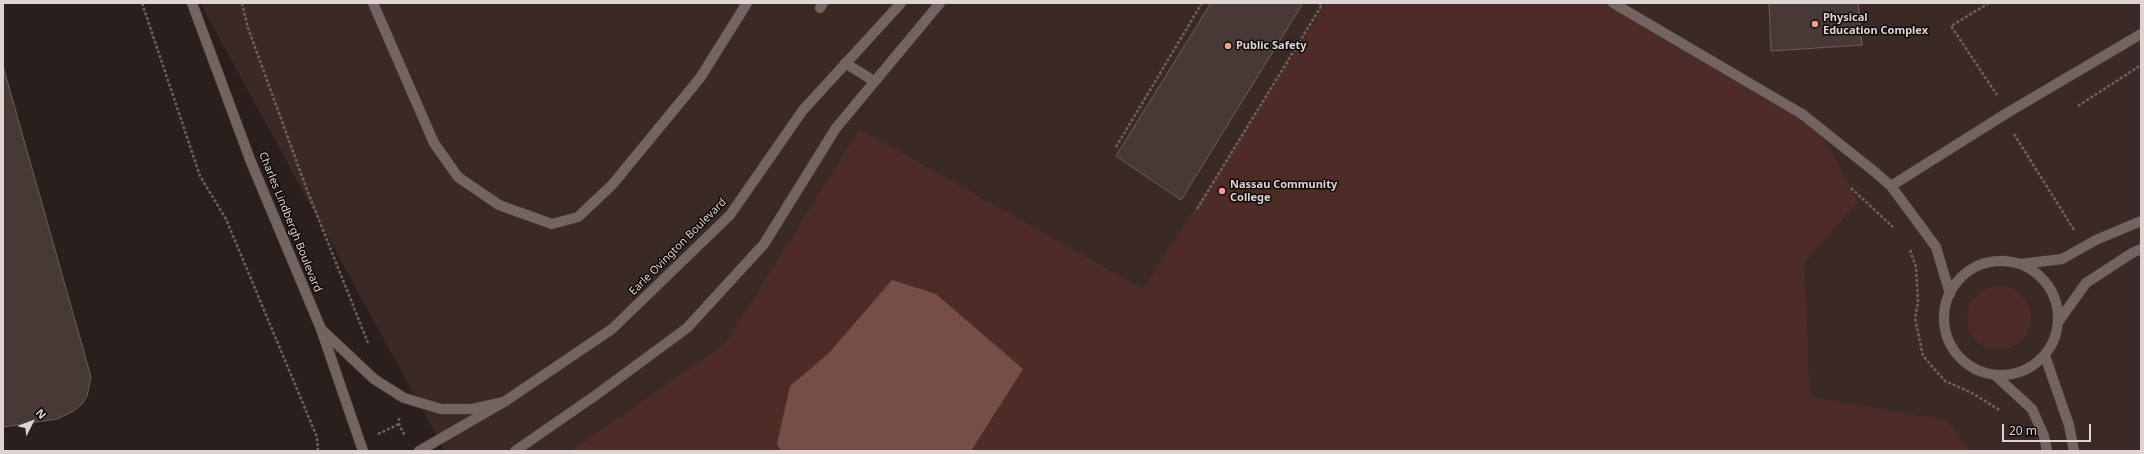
<!DOCTYPE html>
<style>
body{margin:0}
#map{position:relative;width:2144px;height:454px;overflow:hidden;background:#2b1f1d;font-family:"Noto Sans",sans-serif}
canvas{display:block}
.frame{position:absolute;inset:0;border:4px solid #ddd5d3;pointer-events:none}
.north{position:absolute;left:12px;top:402px;width:40px;height:40px;-webkit-text-stroke:3px #100a09;paint-order:stroke;rotate:48deg;font-size:11px;font-weight:700;line-height:16px;text-align:center;color:#ddd5d3}
.north::after{content:'';display:block;margin:auto;width:14px;height:18px;background:#ddd5d3;clip-path:polygon(50% 0,100% 100%,50% 72%,0 100%)}
.scale{position:absolute;left:2002px;top:424px;width:89px;height:18px;box-sizing:border-box;border:2px solid #ddd5d3;border-top:0;padding-left:5px;font-size:12px;line-height:14px;white-space:nowrap;color:#ddd5d3;-webkit-text-stroke:3px #100a09;paint-order:stroke}
</style>
<div id="map">
<canvas width="2144" height="454"></canvas>
<div class="frame"></div>
<div class="north">N</div>
<div class="scale">20 m</div>
</div>
<script>
const ctx = document.querySelector('canvas').getContext('2d');
ctx.lineJoin = 'round';
function fill(path, color) {
  ctx.fillStyle = color;
  ctx.fill(path, 'evenodd');
}
function shape(rows) {
  const path = new Path2D();
  for (const r of rows) {
    if (r.length === 3) {
      path.moveTo(r[0] + r[2], r[1]);
      path.arc(r[0], r[1], r[2], 0, 2 * Math.PI);
      continue;
    }
    path.moveTo(r[0], r[1]);
    for (let i = 2; i < r.length; i += 2) path.lineTo(r[i], r[i + 1]);
  }
  return path;
}
function strokePath(path, color, width, dash) {
  ctx.strokeStyle = color;
  ctx.lineWidth = width;
  ctx.lineCap = dash ? 'butt' : 'round';
  ctx.setLineDash(dash || []);
  ctx.stroke(path);
}
function label(font, color, halo, rows, align = 'center') {
  ctx.font = font + ' "Noto Sans",sans-serif';
  ctx.lineWidth = 3;
  ctx.setLineDash([]);
  ctx.textBaseline = 'middle';
  ctx.strokeStyle = halo;
  ctx.fillStyle = color;
  for (const [text, x, y, turn = 0] of rows) {
    ctx.save();
    ctx.translate(x, y);
    ctx.rotate((+turn || 0) * Math.PI / 180);
    ctx.textAlign = isNaN(turn) ? turn : align;
    if (halo) ctx.strokeText(text, 0, 0);
    ctx.fillText(text, 0, 0);
    ctx.restore();
  }
}
fill(shape([
 [200,3,2141,3,2141,451,445,451]
]), '#3b2926');
fill(shape([
 [1324,3,1605,3,1808,110,1858,202,1804,263,1810,397,1947,420,1970,451,571,451,725,344,860,129,1143,289,1326,4],
 [1999,318,32]
]), '#4d2b26');
fill(shape([
 [892,280,936,294,1023,369,971,451,781,451,777,444,790,386,828,354]
]), '#774e47');
const building = shape([
 [1211,3,1303,3,1181,200,1116,156,1211,3],
 [1769,3,1858,3,1862,45,1771,51,1769,3],
 [3,66,91,377,87,396,82,404,74,411,57,419,3,427,3,66]
]);
fill(building, '#463936');
strokePath(building, '#6d5e5b', 1);
const lane = shape([
 [373,3,434,143,458,177,499,205,552,224,578,217,612,185,700,78,747,3],
 [1613,3,1802,114,1875,172,1891,186,1936,247,1950,294],
 [820,8,823,3],
 [845,63,874,81],
 [1891,186,2007,113,2141,34],
 [2001,318,57],
 [2020,264,2062,259,2096,240,2141,221],
 [2058,322,2086,283,2132,253,2141,249],
 [2045,356,2069,425,2074,451],
 [1995,375,2032,409,2044,436,2047,451]
]);
const street = shape([
 [419,451,504,402,612,329,730,215,803,110,901,3],
 [515,451,596,395,687,328,764,244,836,128,940,3]
]);
const secondary = shape([
 [192,3,251,162,321,329,363,451],
 [323,331,374,379,404,398,441,409,472,409,504,402]
]);
strokePath(lane, '#433a38', 11);
strokePath(street, '#433a38', 11);
strokePath(secondary, '#433a38', 11);
strokePath(shape([
 [142,3,200,176,226,219,317,437,318,451],
 [242,3,248,28,307,190,368,343],
 [1989,3,1951,26,1997,95],
 [2078,106,2141,65],
 [2014,134,2074,230],
 [1116,147,1202,3],
 [1851,188,1893,227],
 [1197,209,1322,5,1318,3],
 [1910,250,1916,267,1918,302,1915,318,1923,356,1945,381,1972,393,2001,411],
 [399,418,399,424,405,436],
 [378,434,399,424]
]), '#6d6260', 2.5, [3, 2]);
strokePath(lane, '#736461', 10);
strokePath(street, '#736461', 10);
strokePath(secondary, '#736461', 10);
for (const [x, y, r, color] of [
 [1815,24,4,"#f59d8f"],
 [1228,46,4,"#f59d8f"],
 [1222,191,4,"#f59d8f"]
]) {
  const dot = new Path2D();
  dot.arc(x, y, r, 0, 2 * Math.PI);
  ctx.fillStyle = color;
  ctx.fill(dot);
  strokePath(dot, '#100a09', 1.5);
}
label('bold 11px', '#ddd5d3', '#100a09', [
 ["Physical",1823,18],
 ["Education Complex",1823,31],
 ["Public Safety",1236,46],
 ["Nassau Community",1230,185],
 ["College",1230,198]
], 'left');
label('11px', '#ddd5d3', '#100a09', [
 ["Charles Lindbergh Boulevard",290,222,68],
 ["Earle Ovington Boulevard",678,247,-45]
]);
</script>
